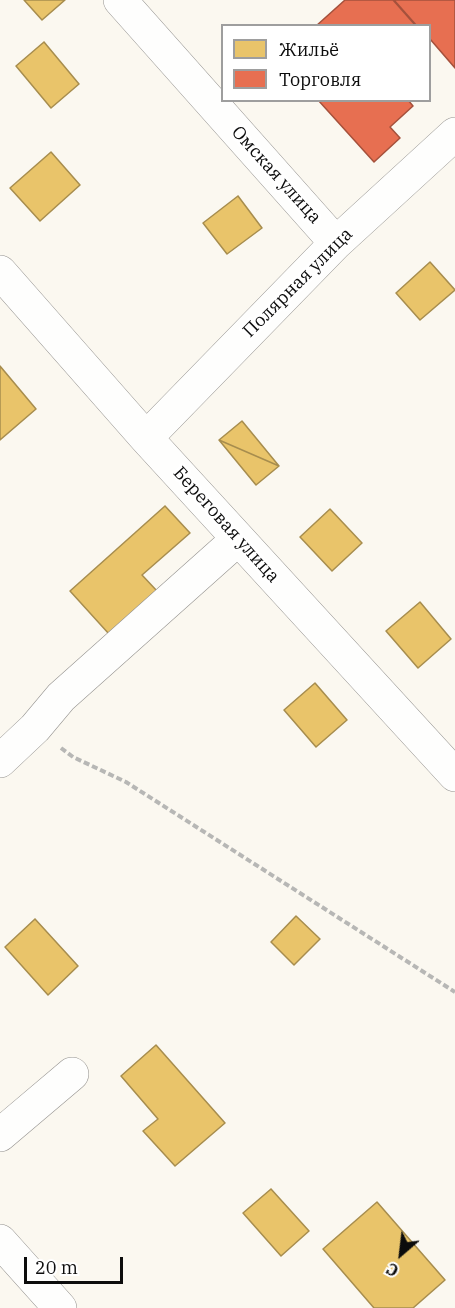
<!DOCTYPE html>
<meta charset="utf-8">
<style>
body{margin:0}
#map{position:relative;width:455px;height:1308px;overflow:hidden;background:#fbf8f0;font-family:"IBM Plex Serif",serif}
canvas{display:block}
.legend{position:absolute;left:221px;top:24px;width:210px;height:78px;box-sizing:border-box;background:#fff;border:2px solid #9e9e9e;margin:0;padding:8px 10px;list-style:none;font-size:18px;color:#0c0c0c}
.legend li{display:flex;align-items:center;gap:12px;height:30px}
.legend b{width:30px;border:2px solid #9e9e9e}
.north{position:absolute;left:371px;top:1224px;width:60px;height:60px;-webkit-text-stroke:4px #fff;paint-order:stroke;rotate:208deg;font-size:16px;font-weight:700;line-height:24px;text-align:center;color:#0c0c0c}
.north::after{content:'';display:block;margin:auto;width:21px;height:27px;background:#0c0c0c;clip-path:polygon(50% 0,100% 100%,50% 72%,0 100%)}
.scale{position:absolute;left:24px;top:1257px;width:99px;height:27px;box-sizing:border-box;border:3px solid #0c0c0c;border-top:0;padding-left:8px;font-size:18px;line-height:21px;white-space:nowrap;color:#0c0c0c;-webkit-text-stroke:4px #fff;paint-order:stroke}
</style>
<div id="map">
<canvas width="455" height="1308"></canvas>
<ul class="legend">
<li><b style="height:16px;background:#e9c46a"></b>Жильё</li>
<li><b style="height:16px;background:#e76f51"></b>Торговля</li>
</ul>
<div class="north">С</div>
<div class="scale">20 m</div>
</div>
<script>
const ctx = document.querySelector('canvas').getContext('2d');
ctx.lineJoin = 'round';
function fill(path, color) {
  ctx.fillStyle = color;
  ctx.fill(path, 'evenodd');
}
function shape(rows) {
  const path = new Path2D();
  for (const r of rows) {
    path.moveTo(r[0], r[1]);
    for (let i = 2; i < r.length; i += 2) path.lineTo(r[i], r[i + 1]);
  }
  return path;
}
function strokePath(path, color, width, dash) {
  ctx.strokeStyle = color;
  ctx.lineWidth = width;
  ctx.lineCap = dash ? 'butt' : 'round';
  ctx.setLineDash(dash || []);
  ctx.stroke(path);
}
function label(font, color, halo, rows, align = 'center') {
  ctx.font = font + ' "IBM Plex Serif",serif';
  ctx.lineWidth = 6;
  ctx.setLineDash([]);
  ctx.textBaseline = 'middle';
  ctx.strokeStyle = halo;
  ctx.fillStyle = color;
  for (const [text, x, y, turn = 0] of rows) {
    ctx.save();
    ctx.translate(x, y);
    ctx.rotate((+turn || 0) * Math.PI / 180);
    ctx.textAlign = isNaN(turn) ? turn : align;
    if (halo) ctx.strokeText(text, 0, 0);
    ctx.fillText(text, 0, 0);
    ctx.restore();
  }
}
const homes = shape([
 [24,0,65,0,42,20,24,0],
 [44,42,79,84,51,108,16,66,44,42],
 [51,152,80,185,40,221,10,188,51,152],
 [238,196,262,228,227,254,203,223,238,196],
 [430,262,455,290,420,320,396,293,430,262],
 [0,366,36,409,0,440,0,366],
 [242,421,279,466,219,440,242,421],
 [219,440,279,466,256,485,219,440],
 [165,506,190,533,142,575,157,591,109,634,70,591,165,506],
 [330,509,362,543,332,571,300,537,330,509],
 [420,602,451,639,418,668,386,631,420,602],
 [315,683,347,720,316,747,284,710,315,683],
 [296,916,320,939,294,965,271,942,296,916],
 [35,919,78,966,48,995,5,947,35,919],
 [156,1045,225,1123,175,1166,143,1131,158,1119,121,1076,156,1045],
 [271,1189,309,1231,281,1256,243,1213,271,1189],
 [377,1202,445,1280,413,1308,374,1308,323,1249,377,1202]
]);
fill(homes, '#e9c46a');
strokePath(homes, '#a78d4e', 1.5);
const shops = shape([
 [345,0,393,0,416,26,316,26,345,0],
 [394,0,455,0,455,68,430,39,430,26,417,26,394,0],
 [318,100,408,100,413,106,390,127,400,138,374,162,318,100]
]);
fill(shops, '#e76f51');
strokePath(shops, '#a5513c', 1.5);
const minor = shape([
 [120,0,336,243],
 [0,272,146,438,455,775],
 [146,438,336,243,455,134],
 [0,761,35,728,61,697,238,539],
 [0,1135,72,1074],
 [0,1241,60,1308]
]);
strokePath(minor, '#94928f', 34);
strokePath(shape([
 [61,748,73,757,126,782,455,992]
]), '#b7b7b5', 4, [6, 3]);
strokePath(minor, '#fefefd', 33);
label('18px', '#0c0c0c', '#fff', [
 ["Омская улица",276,175,48],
 ["Полярная улица",298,283,-45],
 ["Береговая улица",226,525,48]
]);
</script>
